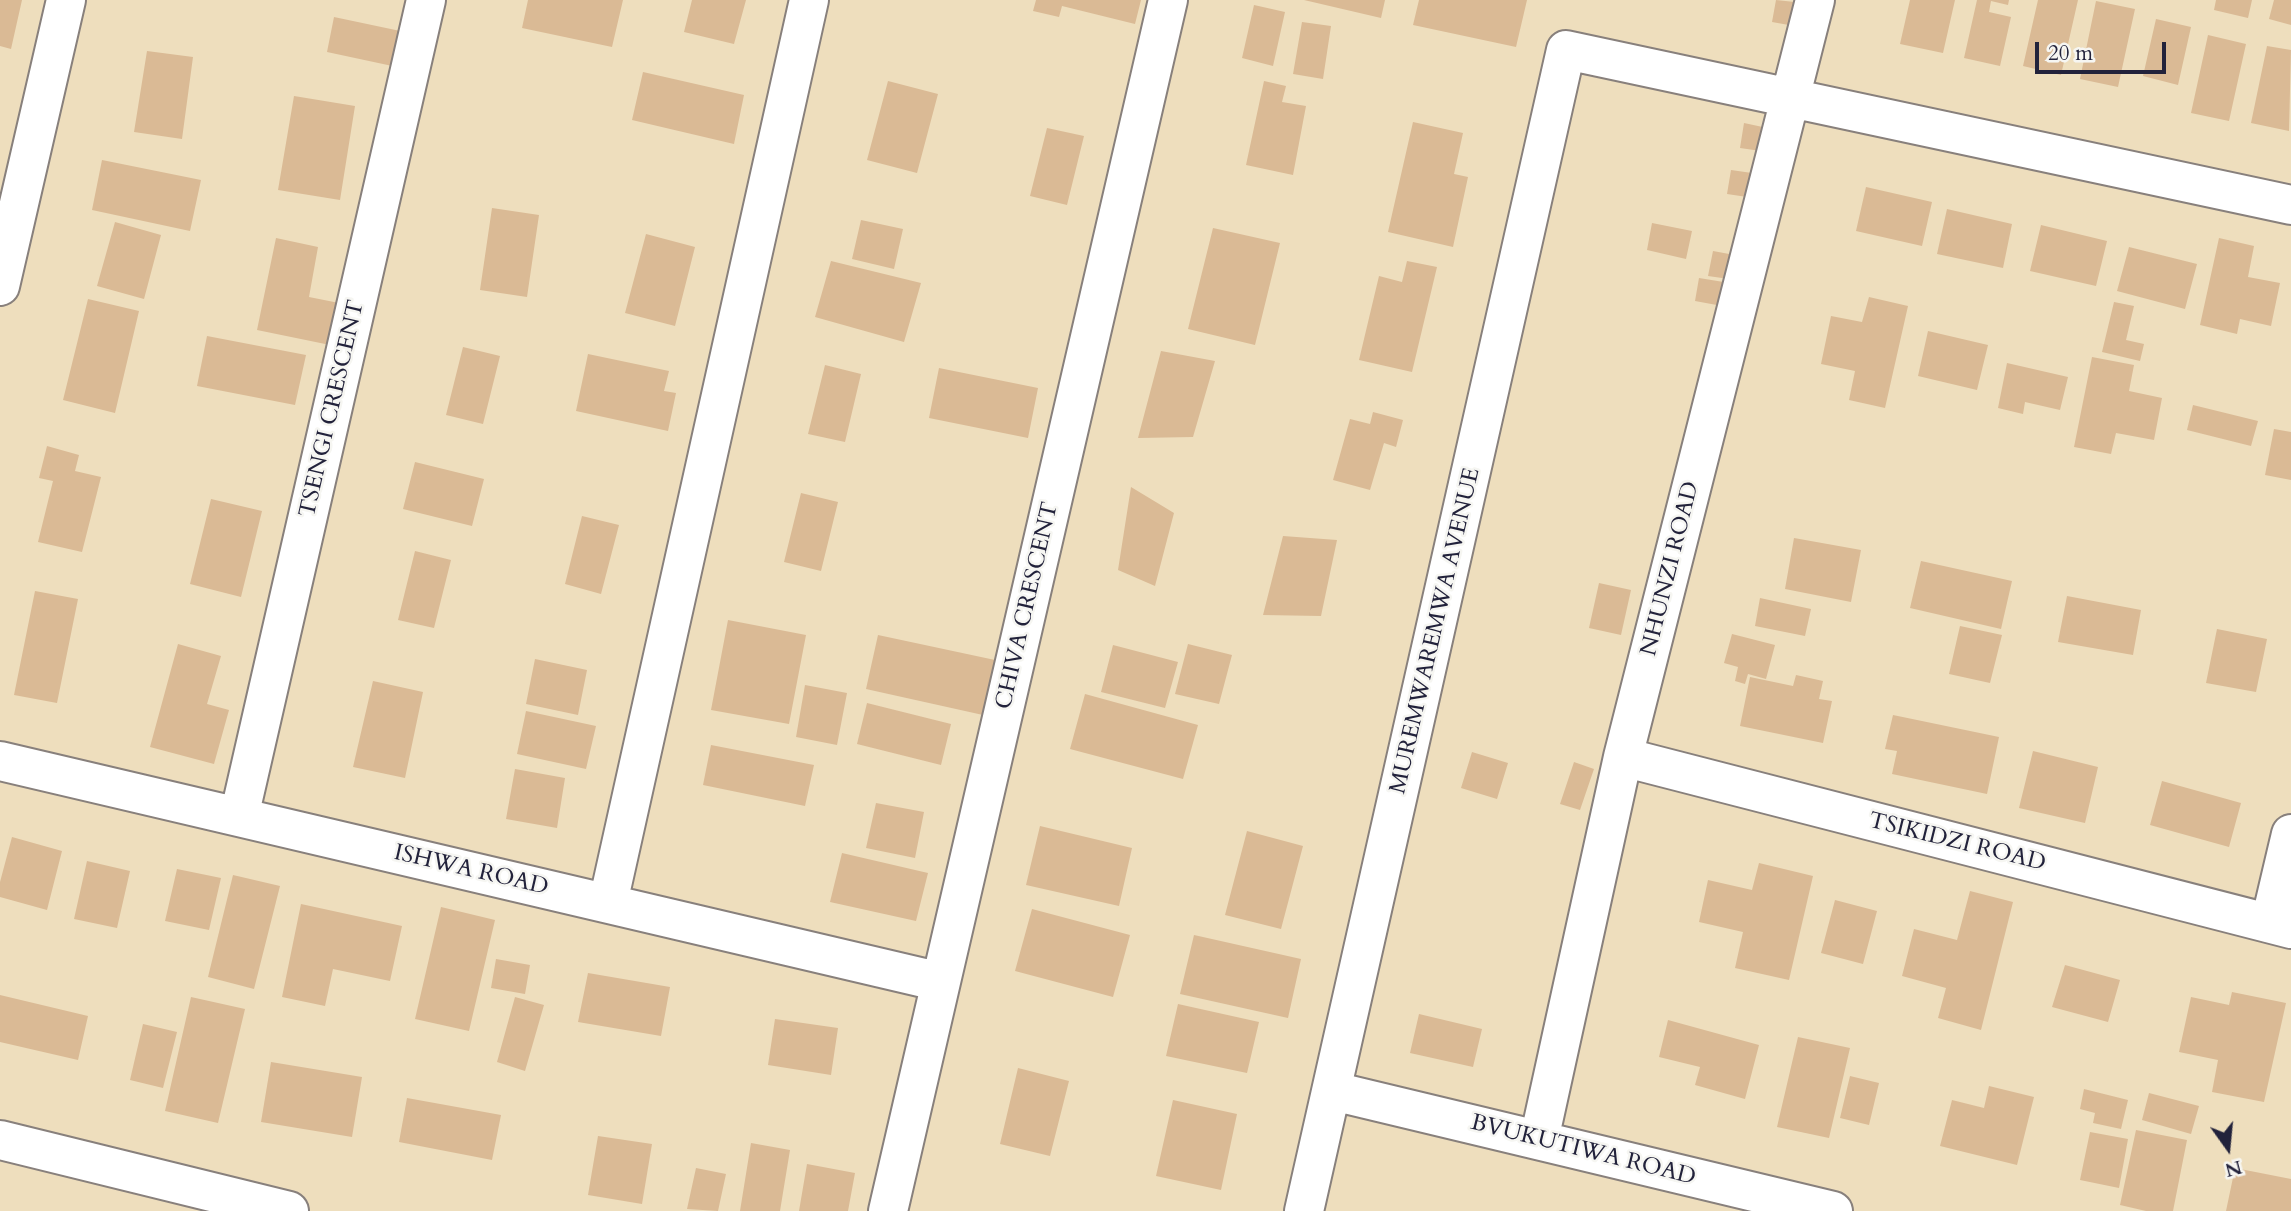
<!DOCTYPE html>
<style>
body{margin:0}
#map{position:relative;width:2291px;height:1211px;overflow:hidden;background:#eedebd;font-family:Cardo,serif}
canvas{display:block}
.north{position:absolute;left:2193px;top:1113px;width:70px;height:70px;-webkit-text-stroke:5px #f6f6f2;paint-order:stroke;rotate:165deg;font-size:19px;font-weight:700;line-height:28px;text-align:center;color:#22223b}
.north::after{content:'';display:block;margin:auto;width:24px;height:32px;background:#22223b;clip-path:polygon(50% 0,100% 100%,50% 72%,0 100%)}
.scale{position:absolute;left:2035px;top:42px;width:131px;height:32px;box-sizing:border-box;border:4px solid #22223b;border-top:0;padding-left:9px;font-size:21px;line-height:24px;white-space:nowrap;color:#22223b;-webkit-text-stroke:5px #f6f6f2;paint-order:stroke}
</style>
<div id="map">
<canvas width="2291" height="1211"></canvas>
<div class="north">N</div>
<div class="scale">20 m</div>
</div>
<script>
const ctx = document.querySelector('canvas').getContext('2d');
ctx.lineJoin = 'round';
function fill(path, color) {
  ctx.fillStyle = color;
  ctx.fill(path, 'evenodd');
}
function shape(rows) {
  const path = new Path2D();
  for (const r of rows) {
    path.moveTo(r[0], r[1]);
    for (let i = 2; i < r.length; i += 2) path.lineTo(r[i], r[i + 1]);
  }
  return path;
}
function strokePath(path, color, width, dash) {
  ctx.strokeStyle = color;
  ctx.lineWidth = width;
  ctx.lineCap = dash ? 'butt' : 'round';
  ctx.setLineDash(dash || []);
  ctx.stroke(path);
}
function label(font, color, halo, rows, align = 'center') {
  ctx.font = font + ' Cardo,serif';
  ctx.lineWidth = 5;
  ctx.setLineDash([]);
  ctx.textBaseline = 'middle';
  ctx.strokeStyle = halo;
  ctx.fillStyle = color;
  for (const [text, x, y, turn = 0] of rows) {
    ctx.save();
    ctx.translate(x, y);
    ctx.rotate((+turn || 0) * Math.PI / 180);
    ctx.textAlign = isNaN(turn) ? turn : align;
    if (halo) ctx.strokeText(text, 0, 0);
    ctx.fillText(text, 0, 0);
    ctx.restore();
  }
}
fill(shape([
 [0,0,22,0,11,49,0,46],
 [528,0,623,0,612,47,522,28],
 [692,0,746,0,734,44,684,32],
 [1036,0,1141,0,1135,24,1062,6,1059,17,1033,11],
 [1304,0,1385,0,1381,18],
 [1419,0,1527,0,1516,47,1413,25],
 [1776,0,1804,3,1800,27,1772,22],
 [1910,0,1955,0,1943,53,1900,44],
 [1977,0,2009,0,2008,5,1991,1,1989,12,2011,17,2000,66,1964,58],
 [2038,0,2078,0,2061,75,2023,66],
 [2216,0,2252,0,2248,18,2214,10],
 [2274,0,2291,0,2291,25,2269,19],
 [2096,1,2135,9,2118,87,2080,79],
 [1254,5,1285,12,1273,66,1242,58],
 [334,17,405,32,397,67,327,52],
 [2156,19,2191,27,2178,85,2143,76],
 [1302,22,1331,26,1323,79,1293,74],
 [2208,35,2246,44,2229,121,2191,113],
 [2267,46,2291,50,2289,131,2251,123],
 [147,51,193,57,182,139,134,132],
 [643,72,744,95,734,144,632,120],
 [888,81,938,94,917,173,867,160],
 [1264,81,1286,86,1282,102,1306,106,1293,175,1246,165],
 [294,96,355,106,340,200,278,190],
 [1413,122,1463,133,1454,174,1468,177,1453,247,1388,232],
 [1744,123,1772,129,1768,152,1740,148],
 [1047,128,1084,136,1067,205,1030,196],
 [102,160,201,180,190,231,92,210],
 [1731,170,1759,174,1754,198,1727,194],
 [1866,187,1932,202,1922,246,1856,231],
 [492,208,539,215,527,297,480,290],
 [1947,209,2012,224,2003,268,1937,254],
 [861,220,903,229,894,269,852,259],
 [115,222,161,235,144,299,97,286],
 [1652,223,1692,231,1686,259,1647,250],
 [2041,225,2107,241,2096,286,2030,271],
 [1213,228,1280,243,1255,345,1188,329],
 [646,234,695,247,675,326,625,313],
 [276,238,318,247,309,297,344,304,335,346,257,330],
 [2219,238,2254,246,2248,277,2280,283,2271,326,2240,319,2237,334,2200,325],
 [2129,247,2197,264,2185,309,2117,291],
 [1713,251,1740,256,1736,280,1708,276],
 [831,261,921,283,904,342,815,317],
 [1407,261,1437,267,1412,372,1359,360,1379,276,1402,282],
 [1699,278,1736,284,1733,308,1695,301],
 [1869,297,1908,306,1885,408,1849,400,1855,371,1821,364,1831,316,1862,322],
 [88,299,139,311,115,413,63,400],
 [2114,302,2134,306,2126,340,2144,344,2140,361,2102,352],
 [1928,331,1988,345,1977,390,1918,376],
 [207,336,306,355,295,405,197,386],
 [463,347,500,356,483,424,446,415],
 [1161,351,1215,361,1193,437,1138,438],
 [588,354,669,371,664,391,676,393,668,431,576,411],
 [2092,357,2134,365,2129,391,2162,398,2154,440,2116,433,2111,454,2074,447],
 [2007,363,2068,377,2060,410,2025,402,2023,414,1998,408],
 [825,365,861,374,845,442,808,434],
 [939,368,1038,388,1028,438,929,418],
 [2193,405,2258,421,2251,446,2187,430],
 [1373,412,1403,420,1396,447,1384,443,1370,490,1333,480,1350,419,1370,424],
 [2274,429,2291,432,2291,480,2265,475],
 [47,446,79,455,75,471,101,477,82,552,38,542,53,481,39,478],
 [415,462,484,479,472,526,403,509],
 [1131,487,1174,513,1155,586,1118,570],
 [801,493,838,502,821,571,784,562],
 [211,499,262,511,241,597,190,584],
 [582,516,619,525,601,594,565,584],
 [1283,536,1337,540,1321,616,1263,615],
 [1794,538,1861,550,1851,602,1785,589],
 [415,551,451,560,434,628,398,620],
 [1921,561,2012,581,2001,629,1910,608],
 [1599,583,1631,590,1621,635,1589,628],
 [35,591,78,599,57,703,14,695],
 [2067,596,2141,610,2133,655,2058,642],
 [1760,598,1811,609,1805,636,1755,626],
 [728,620,806,635,789,724,711,710],
 [1960,626,2002,635,1990,683,1949,674],
 [2217,629,2267,639,2256,692,2206,683],
 [1732,634,1775,645,1766,679,1748,674,1745,684,1735,681,1738,667,1724,663],
 [878,635,995,660,983,715,866,689],
 [178,644,221,656,207,704,229,710,214,764,150,747],
 [1188,644,1232,655,1219,704,1175,694],
 [1113,645,1178,662,1165,708,1101,692],
 [535,659,587,670,578,715,526,704],
 [1796,675,1823,681,1819,699,1832,701,1823,743,1740,726,1750,677,1793,686],
 [373,681,423,692,405,778,353,767],
 [805,685,847,693,837,745,796,737],
 [1085,694,1198,725,1183,779,1070,749],
 [867,703,951,724,941,765,857,744],
 [526,711,596,726,586,769,517,754],
 [1893,715,1999,737,1987,794,1892,774,1897,751,1885,749],
 [711,745,814,765,805,806,703,785],
 [2033,751,2098,767,2085,823,2019,808],
 [1472,752,1508,763,1497,799,1461,788],
 [1574,762,1594,769,1580,810,1560,804],
 [515,769,565,778,557,828,506,819],
 [2162,781,2241,803,2229,847,2150,825],
 [876,803,924,812,915,858,866,848],
 [1040,826,1132,848,1119,906,1026,885],
 [1247,831,1303,846,1281,929,1225,915],
 [12,837,62,851,47,910,0,897,0,882],
 [842,853,928,873,916,921,830,902],
 [87,861,130,871,117,928,74,919],
 [1759,863,1813,876,1789,980,1735,968,1743,932,1699,922,1708,880,1752,890],
 [177,869,221,878,209,930,165,921],
 [233,875,280,886,254,989,208,977],
 [1970,891,2013,902,1981,1030,1938,1018,1946,988,1902,976,1914,929,1957,940],
 [1835,900,1877,911,1863,964,1821,953],
 [301,904,402,926,390,981,333,969,325,1006,282,997],
 [441,907,495,920,469,1031,415,1019],
 [1032,909,1130,935,1113,997,1015,971],
 [1194,935,1301,959,1288,1018,1180,994],
 [496,959,530,965,525,994,491,988],
 [2065,965,2120,980,2108,1022,2052,1007],
 [588,973,670,987,661,1036,578,1022],
 [2232,992,2286,1003,2264,1102,2212,1092,2218,1060,2179,1052,2191,997,2229,1005],
 [0,995,88,1016,78,1060,0,1042],
 [191,997,245,1009,218,1123,165,1111],
 [515,997,544,1005,525,1071,497,1062],
 [1178,1004,1259,1022,1247,1073,1166,1056],
 [1419,1014,1482,1029,1473,1067,1410,1053],
 [775,1019,838,1028,831,1075,768,1065],
 [1668,1020,1759,1045,1745,1099,1695,1085,1700,1067,1659,1057],
 [143,1024,177,1032,163,1088,130,1080],
 [1798,1037,1850,1048,1829,1138,1777,1127],
 [271,1062,362,1077,352,1137,261,1122],
 [1018,1068,1069,1081,1050,1156,1000,1144],
 [1850,1076,1879,1083,1869,1125,1840,1118],
 [1989,1086,2034,1097,2017,1165,1940,1146,1952,1100,1984,1108],
 [2084,1089,2128,1100,2121,1129,2093,1123,2095,1113,2080,1109],
 [2149,1093,2199,1106,2191,1134,2142,1120],
 [407,1098,501,1115,492,1160,399,1142],
 [1173,1100,1237,1114,1221,1190,1156,1176],
 [2136,1130,2187,1140,2173,1211,2146,1211,2120,1205],
 [2090,1132,2128,1139,2119,1188,2080,1180],
 [598,1136,652,1144,642,1204,588,1195],
 [751,1143,790,1150,780,1211,740,1211],
 [807,1164,855,1173,848,1211,799,1211],
 [696,1168,726,1174,718,1211,687,1209],
 [2235,1168,2291,1179,2291,1211,2226,1211]
]), '#daba95');
const street = shape([
 [0,286,66,0],
 [1623,757,2291,929],
 [0,761,941,982],
 [239,817,426,0],
 [608,903,809,0],
 [2270,923,2291,834],
 [1333,1091,1833,1211],
 [0,1140,289,1211],
 [1539,1140,1623,757,1815,0],
 [888,1211,1168,0],
 [1304,1211,1566,50,2291,205]
]);
strokePath(street, '#88807c', 42);
strokePath(street, '#fff', 38);
label('23px', '#22223b', '#f6f6f2', [
 ["TSENGI CRESCENT",333,409,-77],
 ["NHUNZI ROAD",1671,569,-76],
 ["CHIVA CRESCENT",1028,606,-77],
 ["MUREMWAREMWA AVENUE",1436,631,-77],
 ["TSIKIDZI ROAD",1957,843,14],
 ["ISHWA ROAD",471,871,13],
 ["BVUKUTIWA ROAD",1583,1151,14]
]);
</script>
